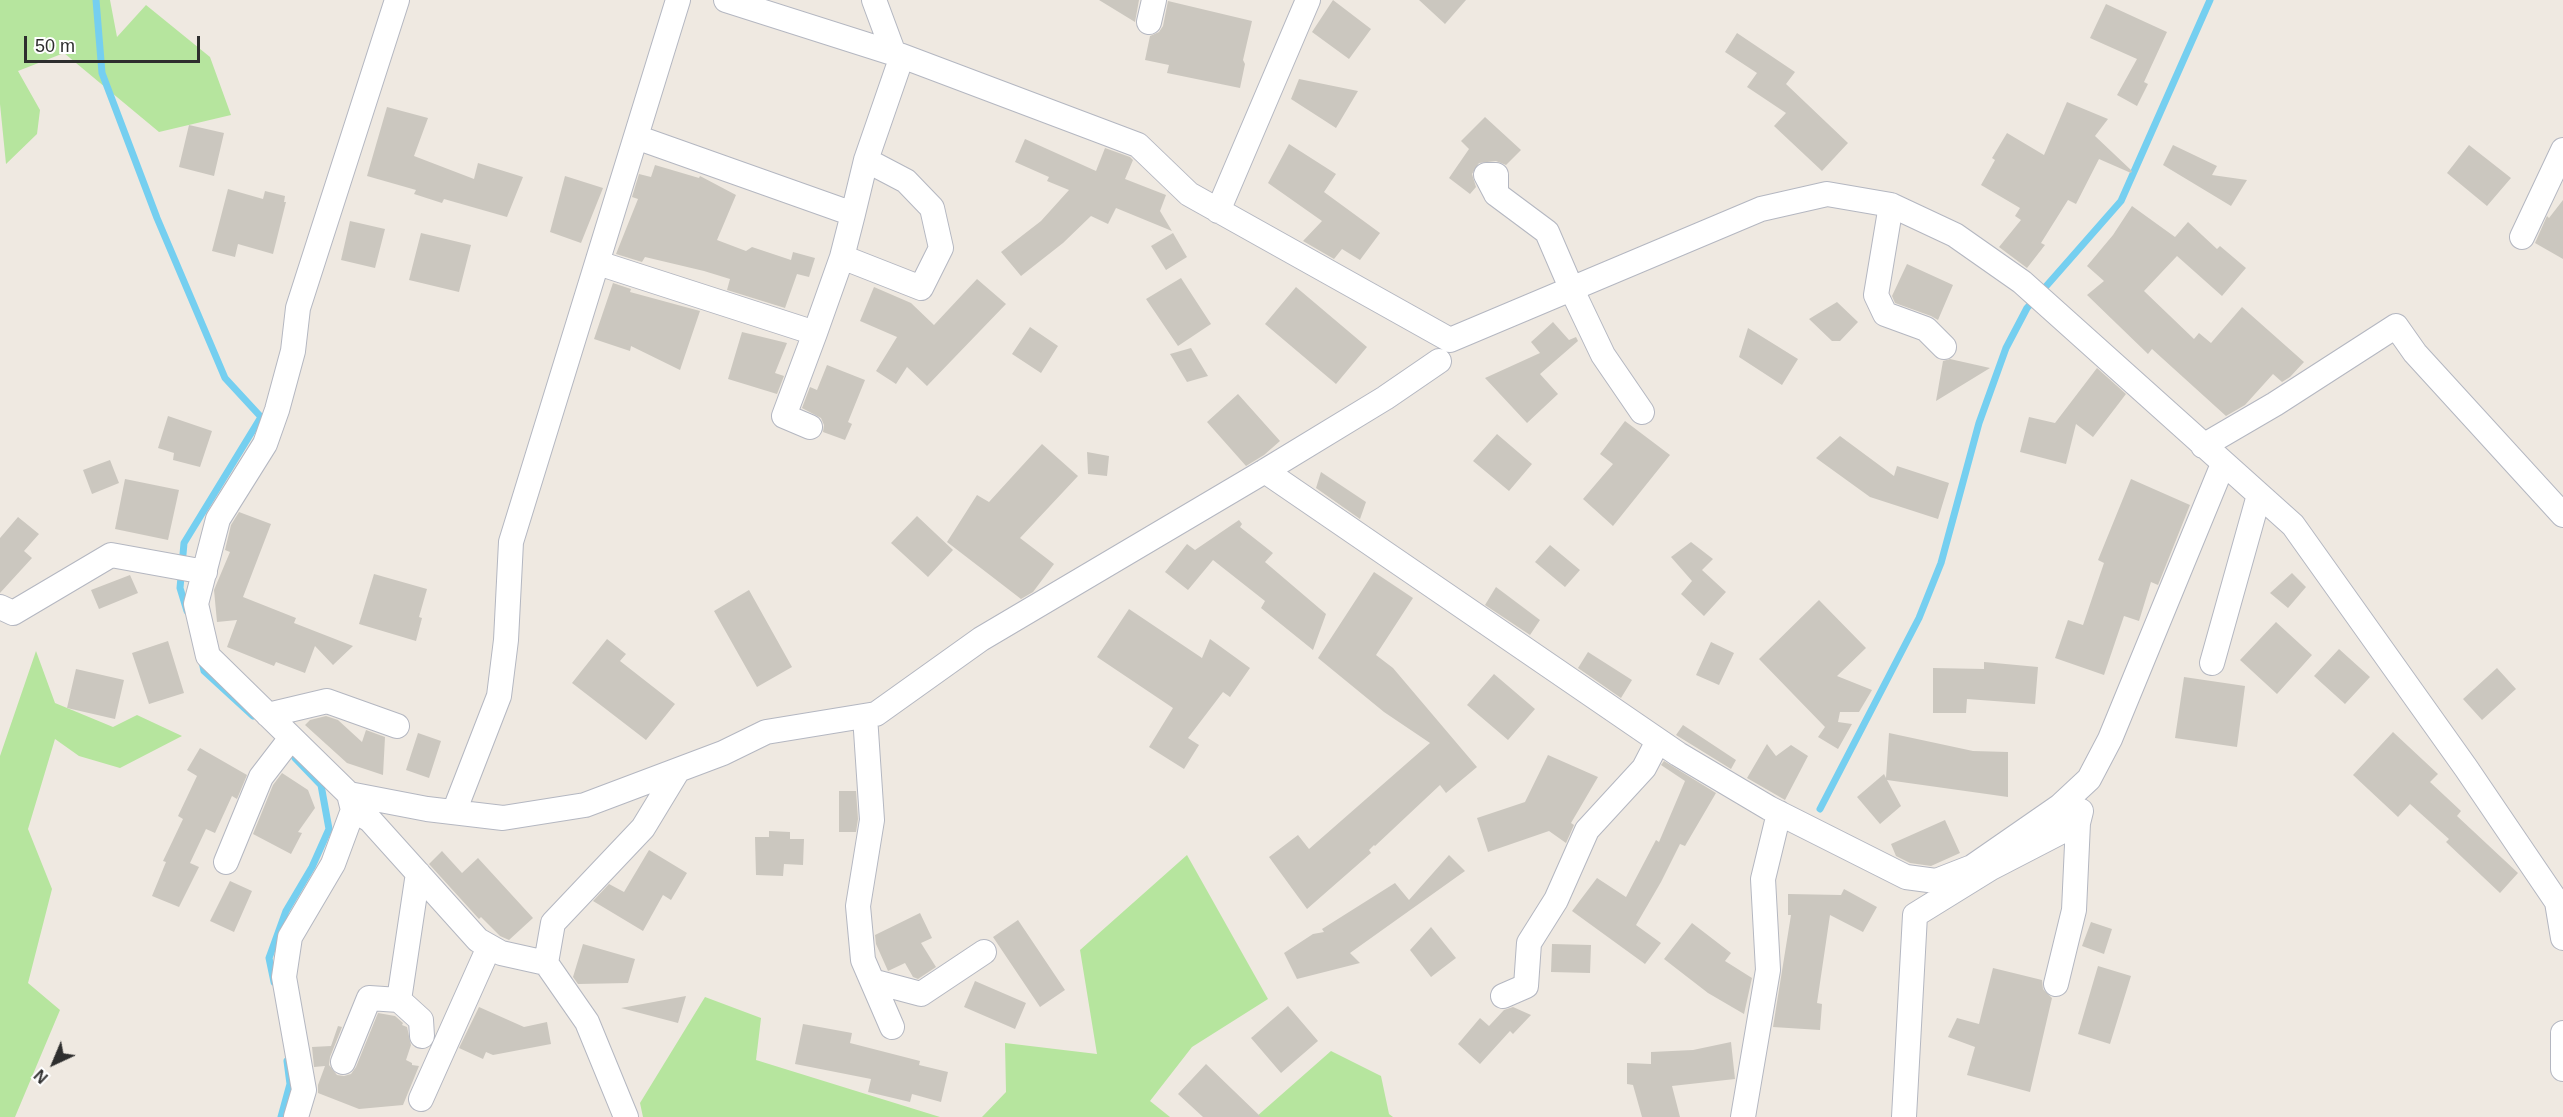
<!DOCTYPE html>
<style>
body{margin:0}
#map{position:relative;width:2563px;height:1117px;overflow:hidden;background:#efe9e1;font-family:Helvetica,sans-serif}
canvas{display:block}
.north{position:absolute;left:24px;top:1033px;width:60px;height:60px;-webkit-text-stroke:4px #fff;paint-order:stroke;rotate:224deg;font-size:16px;font-weight:700;line-height:24px;text-align:center;color:#2e2e2e}
.north::after{content:'';display:block;margin:auto;width:21px;height:27px;background:#2e2e2e;clip-path:polygon(50% 0,100% 100%,50% 72%,0 100%)}
.scale{position:absolute;left:24px;top:36px;width:176px;height:27px;box-sizing:border-box;border:3px solid #2e2e2e;border-top:0;padding-left:8px;font-size:18px;line-height:21px;white-space:nowrap;color:#2e2e2e;-webkit-text-stroke:4px #fff;paint-order:stroke}
</style>
<div id="map">
<canvas width="2563" height="1117"></canvas>
<div class="north">N</div>
<div class="scale">50 m</div>
</div>
<script>
const ctx = document.querySelector('canvas').getContext('2d');
ctx.lineJoin = 'round';
function fill(path, color) {
  ctx.fillStyle = color;
  ctx.fill(path, 'evenodd');
}
function shape(rows) {
  const path = new Path2D();
  for (const r of rows) {
    path.moveTo(r[0], r[1]);
    for (let i = 2; i < r.length; i += 2) path.lineTo(r[i], r[i + 1]);
  }
  return path;
}
function strokePath(path, color, width, dash) {
  ctx.strokeStyle = color;
  ctx.lineWidth = width;
  ctx.lineCap = dash ? 'butt' : 'round';
  ctx.setLineDash(dash || []);
  ctx.stroke(path);
}
fill(shape([
 [0,0,110,0,117,37,146,5,210,57,231,115,159,132,64,53,18,71,40,110,37,134,6,164,0,104],
 [36,651,55,703,113,727,137,715,182,736,120,768,79,756,55,739,28,829,52,889,28,983,60,1010,15,1117,0,1117,0,756],
 [1187,855,1268,999,1192,1047,1150,1101,1170,1117,982,1117,1006,1092,1005,1043,1097,1054,1080,950],
 [705,997,761,1018,756,1060,940,1117,643,1117,640,1103],
 [1331,1051,1381,1076,1389,1114,1393,1117,1256,1117]
]), '#b6e59e');
strokePath(shape([
 [96,0,102,73,157,218,225,378,261,417,184,543,180,588,187,611],
 [202,662,204,671,253,716],
 [1820,809,1919,618,1941,563,1979,423,2006,348,2027,308,2121,201,2210,0],
 [274,982,269,958,286,911,312,867,329,829,321,785,295,758],
 [281,1117,290,1084,287,1061]
]), '#75cff0', 7);
fill(shape([
 [1099,0,1139,0,1135,22],
 [1333,0,1371,29,1349,59,1312,32],
 [1419,0,1466,0,1445,24],
 [1168,1,1252,21,1243,60,1245,64,1240,88,1167,73,1169,65,1145,60,1150,36,1159,32,1163,26],
 [2106,4,2167,32,2144,82,2148,84,2137,106,2117,95,2137,59,2090,38],
 [1737,33,1795,72,1786,84,1848,143,1822,171,1774,126,1786,113,1747,87,1757,73,1725,52],
 [1299,79,1358,91,1336,128,1291,99],
 [2067,102,2108,119,2095,136,2132,171,2131,173,2099,159,2076,204,2068,200,2041,243,2045,245,2027,268,1999,247,2021,220,2015,216,2020,208,1981,185,1995,160,1992,158,2007,133,2044,155],
 [387,107,428,118,414,156,474,179,478,163,523,177,507,217,444,199,442,203,414,194,416,190,367,176],
 [1485,117,1521,150,1506,165,1496,161,1479,163,1472,174,1476,187,1470,194,1449,178,1469,149,1461,141],
 [189,125,224,133,214,176,179,167],
 [1025,139,1096,171,1105,148,1130,157,1133,160,1125,179,1166,195,1160,211,1172,231,1116,208,1108,224,1091,216,1063,243,1021,276,1001,252,1041,221,1069,190,1047,181,1049,177,1015,162],
 [1289,144,1336,174,1324,192,1380,233,1360,260,1342,249,1334,259,1303,241,1322,221,1268,183],
 [2173,145,2217,166,2212,175,2247,180,2231,206,2163,165],
 [2469,145,2511,178,2487,206,2447,173],
 [655,165,699,178,700,176,736,195,717,240,746,251,752,247,791,260,793,252,815,258,809,277,797,274,785,308,727,290,730,279,704,271,645,257,642,262,616,254,638,199,632,197,639,174,651,177],
 [565,176,603,188,581,243,550,232],
 [228,189,263,199,265,191,285,196,284,202,286,202,273,254,238,244,235,257,212,251],
 [2563,200,2563,259,2535,243,2547,216,2549,218],
 [2132,206,2175,237,2188,222,2217,249,2220,246,2246,268,2222,296,2177,256,2144,291,2194,339,2199,333,2211,343,2242,307,2304,362,2290,377,2282,382,2273,374,2245,405,2226,416,2152,349,2148,354,2087,295,2104,281,2087,266,2113,235],
 [350,221,385,229,375,268,341,260],
 [421,233,471,245,459,292,409,280],
 [1173,233,1187,257,1166,270,1151,246],
 [1907,264,1953,285,1938,320,1931,316,1895,303,1892,296],
 [1181,278,1211,324,1178,346,1146,299],
 [977,279,1006,304,927,386,907,367,896,384,876,371,897,337,860,321,874,287,911,303,934,325],
 [613,283,631,289,630,292,700,311,680,370,631,346,630,351,594,339],
 [1296,287,1367,347,1336,384,1265,324],
 [1837,302,1858,322,1840,341,1832,341,1809,319],
 [1553,322,1569,340,1576,337,1578,341,1540,374,1558,394,1527,423,1485,378,1540,353,1531,342],
 [1030,327,1058,346,1041,373,1012,354],
 [1748,328,1798,359,1782,385,1739,357],
 [742,332,787,343,775,373,784,376,777,394,728,379],
 [1191,348,1208,376,1187,382,1170,354],
 [1950,359,1990,368,1936,401,1943,361],
 [827,365,865,380,848,422,852,424,845,440,823,432,824,425,821,418,802,408,810,387,817,390],
 [2097,368,2126,394,2093,437,2076,424,2066,464,2020,452,2029,417,2055,423],
 [1238,394,1280,441,1264,455,1246,466,1207,422],
 [168,416,212,431,200,467,173,460,174,453,158,448],
 [1625,421,1670,455,1613,526,1583,499,1613,464,1600,454],
 [1497,434,1532,464,1509,491,1473,461],
 [1840,436,1894,476,1897,466,1949,483,1938,519,1870,497,1816,458],
 [1042,444,1078,476,1020,538,1054,564,1033,592,1021,599,947,542,977,495,989,502],
 [1087,452,1109,456,1107,476,1088,474],
 [110,460,119,483,92,494,83,470],
 [1321,472,1366,502,1360,519,1316,488],
 [125,479,179,490,168,540,115,529],
 [2131,479,2190,505,2158,585,2151,582,2139,621,2124,616,2104,675,2055,658,2068,620,2083,625,2104,563,2098,560],
 [239,512,271,524,243,597,296,618,294,623,353,646,333,665,315,646,305,673,276,662,274,666,227,647,237,620,217,622,214,590,230,552,225,550,231,525],
 [917,516,953,550,928,577,891,543],
 [18,517,39,534,24,551,32,558,0,593,0,538],
 [1239,520,1242,524,1240,527,1273,553,1265,562,1326,614,1313,650,1261,608,1265,601,1213,560,1188,590,1165,572,1187,544,1195,550],
 [1691,542,1713,559,1702,570,1726,592,1704,616,1681,594,1692,581,1671,557],
 [1550,545,1580,570,1565,587,1535,562],
 [1374,572,1413,598,1376,655,1393,668,1477,767,1446,793,1440,785,1375,846,1374,845,1369,850,1371,853,1307,909,1269,857,1298,835,1309,849,1430,743,1384,712,1318,658],
 [2292,573,2306,587,2288,608,2270,593],
 [374,574,427,589,419,617,422,618,416,641,359,624],
 [130,575,138,593,99,609,91,590],
 [1496,587,1540,620,1530,635,1485,605],
 [749,590,792,667,757,687,714,611],
 [1819,600,1866,648,1837,676,1872,690,1859,712,1840,712,1838,722,1852,724,1838,749,1818,737,1825,727,1759,659],
 [1129,609,1202,658,1210,639,1250,668,1230,697,1223,692,1188,738,1199,745,1184,769,1149,747,1173,708,1097,657],
 [2276,622,2312,655,2277,694,2240,660],
 [607,639,626,654,620,661,675,704,646,740,572,683],
 [168,641,184,693,149,704,132,653],
 [1711,642,1734,653,1719,685,1696,675],
 [2339,649,2370,677,2345,704,2314,676],
 [1588,652,1632,680,1621,698,1578,668],
 [1984,662,2038,667,2035,704,1967,699,1966,713,1933,713,1933,668,1984,669],
 [2497,668,2516,689,2482,720,2463,699],
 [76,669,124,680,115,719,67,708],
 [1494,674,1535,709,1508,740,1467,705],
 [2184,677,2245,686,2237,747,2175,738],
 [326,716,338,720,362,742,366,730,385,737,383,775,347,763,305,725,310,720],
 [1683,725,1736,760,1731,769,1676,735],
 [2393,732,2438,774,2430,782,2461,811,2457,816,2518,873,2500,893,2446,842,2449,839,2410,804,2398,817,2353,775],
 [418,733,441,741,429,778,406,770],
 [1889,733,1973,751,2008,752,2008,797,1887,780,1901,806,1880,824,1857,797,1884,774,1886,778],
 [1767,744,1776,756,1791,745,1808,756,1785,800,1747,778],
 [200,748,247,775,237,799,232,796,215,833,206,829,190,863,199,867,179,907,152,896,166,862,163,861,183,819,178,816,197,776,187,770],
 [1548,755,1598,777,1571,823,1574,825,1566,843,1549,831,1488,852,1477,818,1525,802],
 [1664,761,1716,793,1685,846,1680,844,1661,882,1636,925,1661,943,1645,964,1572,911,1597,878,1626,897,1656,840,1659,842,1685,781,1661,765],
 [282,773,308,790,315,808,298,832,302,833,291,854,253,834,273,785],
 [839,791,856,791,858,819,856,832,839,832],
 [1945,820,1960,853,1931,866,1910,863,1896,856,1891,844],
 [769,831,790,832,790,839,804,839,803,865,784,864,783,876,756,875,755,837,769,837],
 [649,850,687,873,671,900,663,895,643,931,593,901,609,884,624,892],
 [442,851,462,873,478,858,533,918,509,940,500,936,481,917,479,919,429,864],
 [1449,855,1465,871,1350,953,1360,963,1297,979,1284,953,1313,934,1324,932,1322,929,1395,883,1409,900],
 [230,881,252,891,234,932,210,921],
 [1844,889,1877,907,1863,932,1830,915,1817,1003,1822,1004,1820,1030,1773,1027,1791,915,1788,915,1788,894,1841,895],
 [920,913,932,938,921,943,936,967,918,979,913,977,905,963,888,971,876,944,875,935],
 [1018,920,1065,990,1040,1007,993,937],
 [2091,922,2112,929,2104,954,2082,946],
 [1692,923,1731,953,1725,961,1752,978,1744,1014,1708,993,1664,959],
 [1431,927,1456,958,1431,977,1410,950],
 [583,944,635,959,628,983,578,984,573,977],
 [1552,944,1591,945,1590,973,1551,972],
 [2098,966,2131,976,2110,1044,2078,1034],
 [1993,968,2042,980,2043,989,2052,998,2030,1092,1967,1075,1975,1047,1948,1037,1957,1018,1979,1024],
 [975,981,1026,1003,1015,1029,964,1007],
 [686,996,678,1023,621,1008],
 [1288,1006,1318,1041,1281,1073,1251,1038],
 [479,1007,524,1027,547,1022,551,1044,493,1055,486,1052,483,1059,459,1048],
 [1513,1007,1531,1015,1513,1034,1510,1031,1480,1064,1458,1044,1480,1018,1489,1026,1504,1010],
 [378,1013,395,1016,403,1023,402,1025,407,1027,411,1045,406,1060,412,1063,412,1065,419,1066,403,1105,359,1109,318,1093,318,1085,325,1066,314,1067,312,1047,331,1046,338,1026,342,1027,330,1057,329,1065,337,1075,344,1076,351,1074,356,1067],
 [803,1024,852,1033,850,1043,920,1061,919,1065,948,1072,941,1102,912,1094,910,1102,868,1092,871,1079,795,1064],
 [1731,1042,1735,1079,1672,1086,1680,1117,1642,1117,1633,1085,1627,1084,1627,1063,1651,1064,1651,1052,1693,1050],
 [1206,1064,1261,1117,1203,1117,1178,1094]
]), '#cbc7bf');
const minor = shape([
 [726,0,902,56,1138,145,1189,194,1450,340,1761,209,1827,194,1891,205,1955,235,2022,282,2293,525,2466,768,2557,902,2563,938],
 [874,0,894,54],
 [1149,22,1154,0],
 [636,137,853,214,866,160,902,56],
 [1496,194,1496,175,1486,175,1496,194,1547,232,1572,290,1603,355,1642,412],
 [1891,205,1876,295,1885,314,1926,329,1944,347],
 [1218,211,1308,0],
 [853,214,842,257,921,288,941,248,932,208,906,181,866,160],
 [2522,237,2563,150],
 [598,263,815,333,842,257],
 [810,427,784,416,815,333],
 [2203,446,2275,404,2396,326,2415,353,2563,515],
 [1265,471,1678,754,1769,808,1906,877,1936,881,1972,867,2060,806,2089,779,2110,739,2223,464],
 [0,607,13,613,111,555,205,572],
 [2212,663,2259,495],
 [268,715,327,701,397,726],
 [865,716,872,820,858,906,863,960,892,1027],
 [349,794,427,809,503,818,585,805,723,753,766,732,876,714,981,639,1265,471,1385,398,1439,361],
 [353,810,370,820,478,940,501,953,546,963,587,1022,626,1117],
 [454,812,499,696,506,640,511,542,678,0],
 [226,862,261,777,291,738],
 [546,963,553,923,643,828,677,772],
 [872,981,921,994,984,952],
 [2056,984,2074,910,2078,823,2081,811],
 [1503,996,1526,986,1529,943,1556,900,1587,830,1644,768,1658,741],
 [399,1000,421,1020,422,1036],
 [2563,1033,2563,1069],
 [343,1062,369,998,399,1000,418,873],
 [421,1099,489,947],
 [296,1117,304,1090,284,977,290,937,333,864,353,810,349,794,208,656,196,604,218,519,265,444,277,410,293,351,298,308,397,0],
 [1743,1117,1768,970,1763,879,1779,813],
 [1904,1117,1915,915,1991,868,2078,823]
]);
strokePath(minor, '#b4b7c1', 26);
strokePath(minor, '#fff', 24);
</script>
